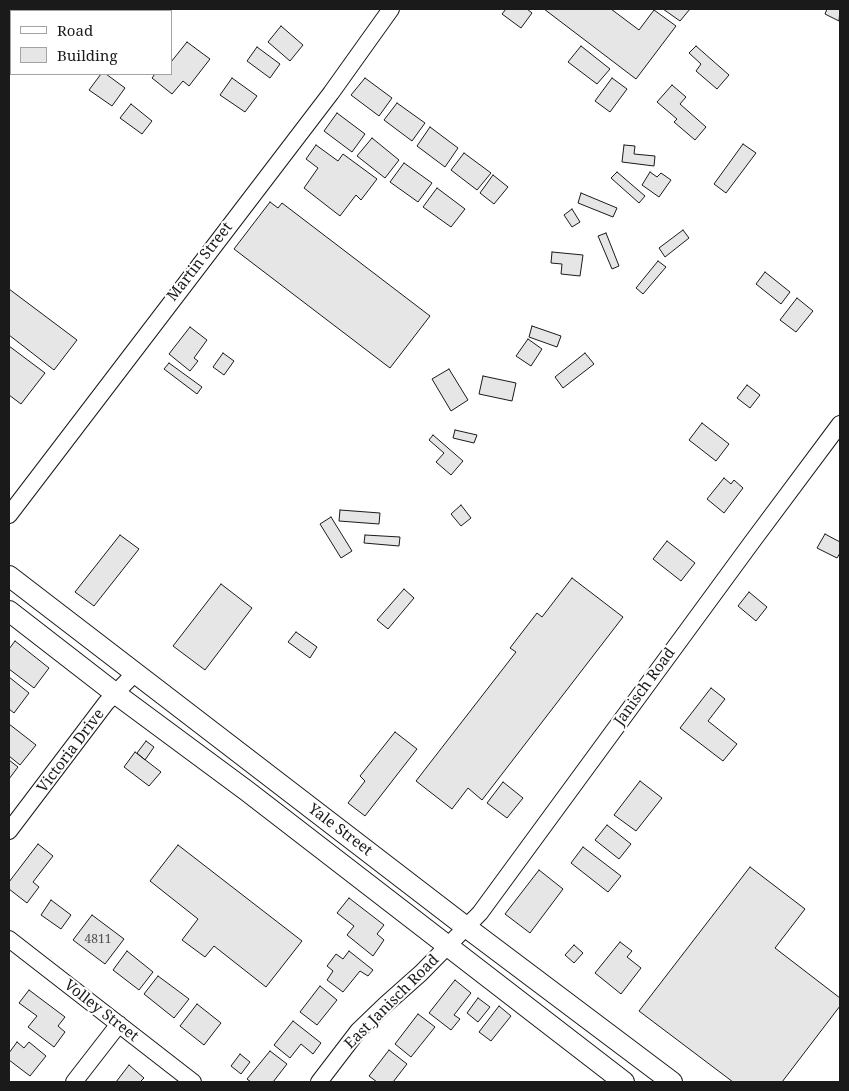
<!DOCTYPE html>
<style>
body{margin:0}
#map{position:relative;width:849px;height:1091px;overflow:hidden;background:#fff;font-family:"Noto Serif",serif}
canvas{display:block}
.frame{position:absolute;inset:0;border:10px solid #1a1a1a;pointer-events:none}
.legend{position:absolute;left:10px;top:10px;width:162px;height:65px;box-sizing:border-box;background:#fff;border:1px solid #a3a3a3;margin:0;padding:6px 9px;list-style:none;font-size:15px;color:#1a1a1a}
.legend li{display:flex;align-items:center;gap:10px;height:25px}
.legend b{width:25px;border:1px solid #a3a3a3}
</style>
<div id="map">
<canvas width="849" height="1091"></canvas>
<div class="frame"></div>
<ul class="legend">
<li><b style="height:6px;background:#fff"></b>Road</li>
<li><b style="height:14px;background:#e6e6e6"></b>Building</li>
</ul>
</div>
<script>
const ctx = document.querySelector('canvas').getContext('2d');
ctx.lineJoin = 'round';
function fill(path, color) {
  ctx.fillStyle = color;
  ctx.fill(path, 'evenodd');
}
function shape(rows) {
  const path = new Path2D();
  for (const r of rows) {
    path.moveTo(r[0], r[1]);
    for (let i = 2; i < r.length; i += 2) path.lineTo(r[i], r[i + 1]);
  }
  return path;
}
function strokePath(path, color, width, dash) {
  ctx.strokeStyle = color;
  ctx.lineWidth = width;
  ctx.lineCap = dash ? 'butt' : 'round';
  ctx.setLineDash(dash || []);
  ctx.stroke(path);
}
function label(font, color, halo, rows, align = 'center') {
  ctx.font = font + ' "Noto Serif",serif';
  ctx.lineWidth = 4;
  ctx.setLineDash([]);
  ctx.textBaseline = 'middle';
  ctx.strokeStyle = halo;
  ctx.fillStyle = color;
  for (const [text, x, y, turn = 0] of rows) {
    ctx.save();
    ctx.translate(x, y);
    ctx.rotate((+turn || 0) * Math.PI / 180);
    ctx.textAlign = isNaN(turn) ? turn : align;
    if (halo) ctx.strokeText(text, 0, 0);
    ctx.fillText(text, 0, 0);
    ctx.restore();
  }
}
const building = shape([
 [506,9,527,9,532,13,521,28,502,14,506,9],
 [544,9,611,9,639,30,654,10,676,26,636,79,544,9],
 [663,9,690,9,680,21,663,9],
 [827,9,840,9,839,21,825,14,827,9],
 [281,26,303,45,290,61,268,42,281,26],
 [187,42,210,59,189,86,183,81,172,94,152,78,155,74,171,74,171,62,187,42],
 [581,46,610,69,597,84,568,62,581,46],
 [696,46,729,75,717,89,696,71,701,64,689,53,696,46],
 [257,47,280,64,270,78,247,61,257,47],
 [101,74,106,74,125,88,112,106,89,90,101,74],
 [232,78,257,96,245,112,220,95,232,78],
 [365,78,392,98,379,116,351,95,365,78],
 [612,78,627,89,610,112,595,101,612,78],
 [672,85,686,97,680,104,706,127,695,140,674,122,677,119,657,102,672,85],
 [397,103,425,123,412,141,384,120,397,103],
 [131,104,152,121,142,134,120,118,131,104],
 [337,113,365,134,352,152,324,131,337,113],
 [430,127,458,148,445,167,417,146,430,127],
 [372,138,399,160,385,178,357,156,372,138],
 [743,144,756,153,726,193,714,184,743,144],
 [316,145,338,161,343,154,377,179,361,200,356,195,340,216,304,188,318,168,306,159,316,145],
 [624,145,635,146,634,154,655,156,654,166,622,162,624,145],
 [464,153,491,173,477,190,451,170,464,153],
 [404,163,432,183,418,202,390,182,404,163],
 [617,172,645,196,639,203,611,178,617,172],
 [650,172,657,177,661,173,671,180,659,197,642,185,650,172],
 [493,175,508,187,494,204,480,193,493,175],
 [437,188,465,209,451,227,423,207,437,188],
 [581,193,617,208,613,217,578,203,581,193],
 [270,202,278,208,282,203,430,316,390,368,234,249,270,202],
 [572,209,580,222,572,227,564,215,572,209],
 [683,230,689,238,665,257,659,248,683,230],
 [606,233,619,266,612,269,598,236,606,233],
 [552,252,583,255,580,276,561,274,562,264,551,263,552,252],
 [658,261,666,267,643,294,636,288,658,261],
 [765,272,790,292,781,304,756,284,765,272],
 [9,289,77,340,54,370,9,335,9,289],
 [797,298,813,311,796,332,780,320,797,298],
 [532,326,561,336,557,347,529,337,532,326],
 [190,327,207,340,194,358,198,361,190,371,169,354,190,327],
 [528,339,542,349,531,366,516,356,528,339],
 [9,346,45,373,21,404,9,395,9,346],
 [223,353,234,361,224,375,213,367,223,353],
 [585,353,594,364,563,388,555,377,585,353],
 [169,363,202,387,197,394,164,369,169,363],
 [449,369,468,400,451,411,432,379,449,369],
 [483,376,516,383,512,401,479,394,483,376],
 [747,385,760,395,750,408,737,398,747,385],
 [702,423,729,444,716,461,689,440,702,423],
 [455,430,477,435,474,443,453,438,455,430],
 [433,435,463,461,451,475,436,462,444,453,429,440,433,435],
 [724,478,731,484,734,480,743,488,724,513,707,499,724,478],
 [461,505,471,518,461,526,451,514,461,505],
 [340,510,380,513,379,524,339,521,340,510],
 [331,517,352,551,341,558,320,524,331,517],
 [825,534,840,542,840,553,837,558,817,548,825,534],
 [120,535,139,549,94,606,75,592,120,535],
 [365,535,400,537,399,546,364,543,365,535],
 [667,541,695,563,681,581,653,559,667,541],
 [572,578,623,617,482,800,468,788,452,809,416,781,516,652,510,648,537,613,542,617,572,578],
 [221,584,252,608,205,670,173,646,221,584],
 [404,589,414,598,388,629,377,620,404,589],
 [749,592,767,607,756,621,738,606,749,592],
 [296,632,317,647,310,658,288,642,296,632],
 [15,641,49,668,34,688,9,669,9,649,15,641],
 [9,677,29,693,14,713,9,709,9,677],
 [711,688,725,699,708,721,737,744,723,761,680,728,711,688],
 [9,724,36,745,20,765,9,756,9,724],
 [395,732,417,749,365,816,348,803,365,781,360,776,395,732],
 [146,741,154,747,145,760,137,753,146,741],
 [135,752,161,772,149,786,124,767,135,752],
 [9,760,18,767,9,779,9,760],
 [640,781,662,798,636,831,614,815,640,781],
 [503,782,523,798,507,818,487,803,503,782],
 [607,825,631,844,619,859,595,840,607,825],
 [38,844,53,856,33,882,39,887,27,903,9,889,9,882,38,844],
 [178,845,302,941,266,987,214,946,205,957,182,940,198,919,150,881,178,845],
 [583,847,621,876,608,892,571,863,583,847],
 [750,867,805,909,775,948,840,998,840,1006,782,1082,733,1082,639,1011,750,867],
 [539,870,563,889,530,933,505,914,539,870],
 [349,898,384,925,377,934,384,940,373,956,347,935,354,926,337,913,349,898],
 [51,900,71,915,61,929,41,915,51,900],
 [92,915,124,939,105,964,73,940,92,915],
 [620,942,632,951,627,957,641,968,621,994,595,973,620,942],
 [574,945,583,953,574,963,565,955,574,945],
 [127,951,153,972,139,990,113,970,127,951],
 [349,951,373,970,368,976,360,971,343,992,327,980,333,971,327,966,336,954,343,959,349,951],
 [158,976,189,999,174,1018,144,994,158,976],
 [455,980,471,993,454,1015,460,1019,451,1030,429,1013,455,980],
 [320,986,337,1000,317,1025,300,1012,320,986],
 [29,990,65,1017,58,1026,65,1032,54,1047,28,1027,37,1016,19,1003,29,990],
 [478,998,490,1007,478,1022,467,1013,478,998],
 [197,1004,221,1023,204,1045,180,1026,197,1004],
 [499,1006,511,1016,491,1041,479,1032,499,1006],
 [418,1014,435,1027,411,1057,395,1044,418,1014],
 [293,1021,321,1043,313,1054,301,1044,290,1058,274,1045,293,1021],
 [17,1042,24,1048,29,1042,46,1056,30,1076,9,1060,9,1053,17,1042],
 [389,1050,407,1064,393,1082,377,1082,369,1076,389,1050],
 [270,1051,287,1064,273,1082,251,1082,247,1079,270,1051],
 [240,1054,250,1062,241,1074,231,1066,240,1054],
 [129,1065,144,1078,140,1082,116,1082,129,1065]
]);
fill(building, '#e6e6e6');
strokePath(building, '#1a1a1a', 1);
const minor = shape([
 [9,515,331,93,391,9],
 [9,831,106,703,135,673],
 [9,939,193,1082],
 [74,1082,119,1024],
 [319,1082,358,1031,385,1005,421,973,480,913,752,542,840,424]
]);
const major = shape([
 [9,576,466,927,672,1082],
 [9,611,116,694,247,791,624,1082]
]);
strokePath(minor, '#1a1a1a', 18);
strokePath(major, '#1a1a1a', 22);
strokePath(minor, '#fff', 16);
strokePath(major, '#fff', 20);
label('12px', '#4d4d4d', null, [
 ["4811",98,940]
]);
label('15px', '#1a1a1a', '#fff', [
 ["Martin Street",200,262,-52],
 ["Janisch Road",645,687,-54],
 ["Victoria Drive",71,751,-53],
 ["Yale Street",340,830,37],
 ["East Janisch Road",392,1002,-45],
 ["Volley Street",101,1011,38]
]);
</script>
